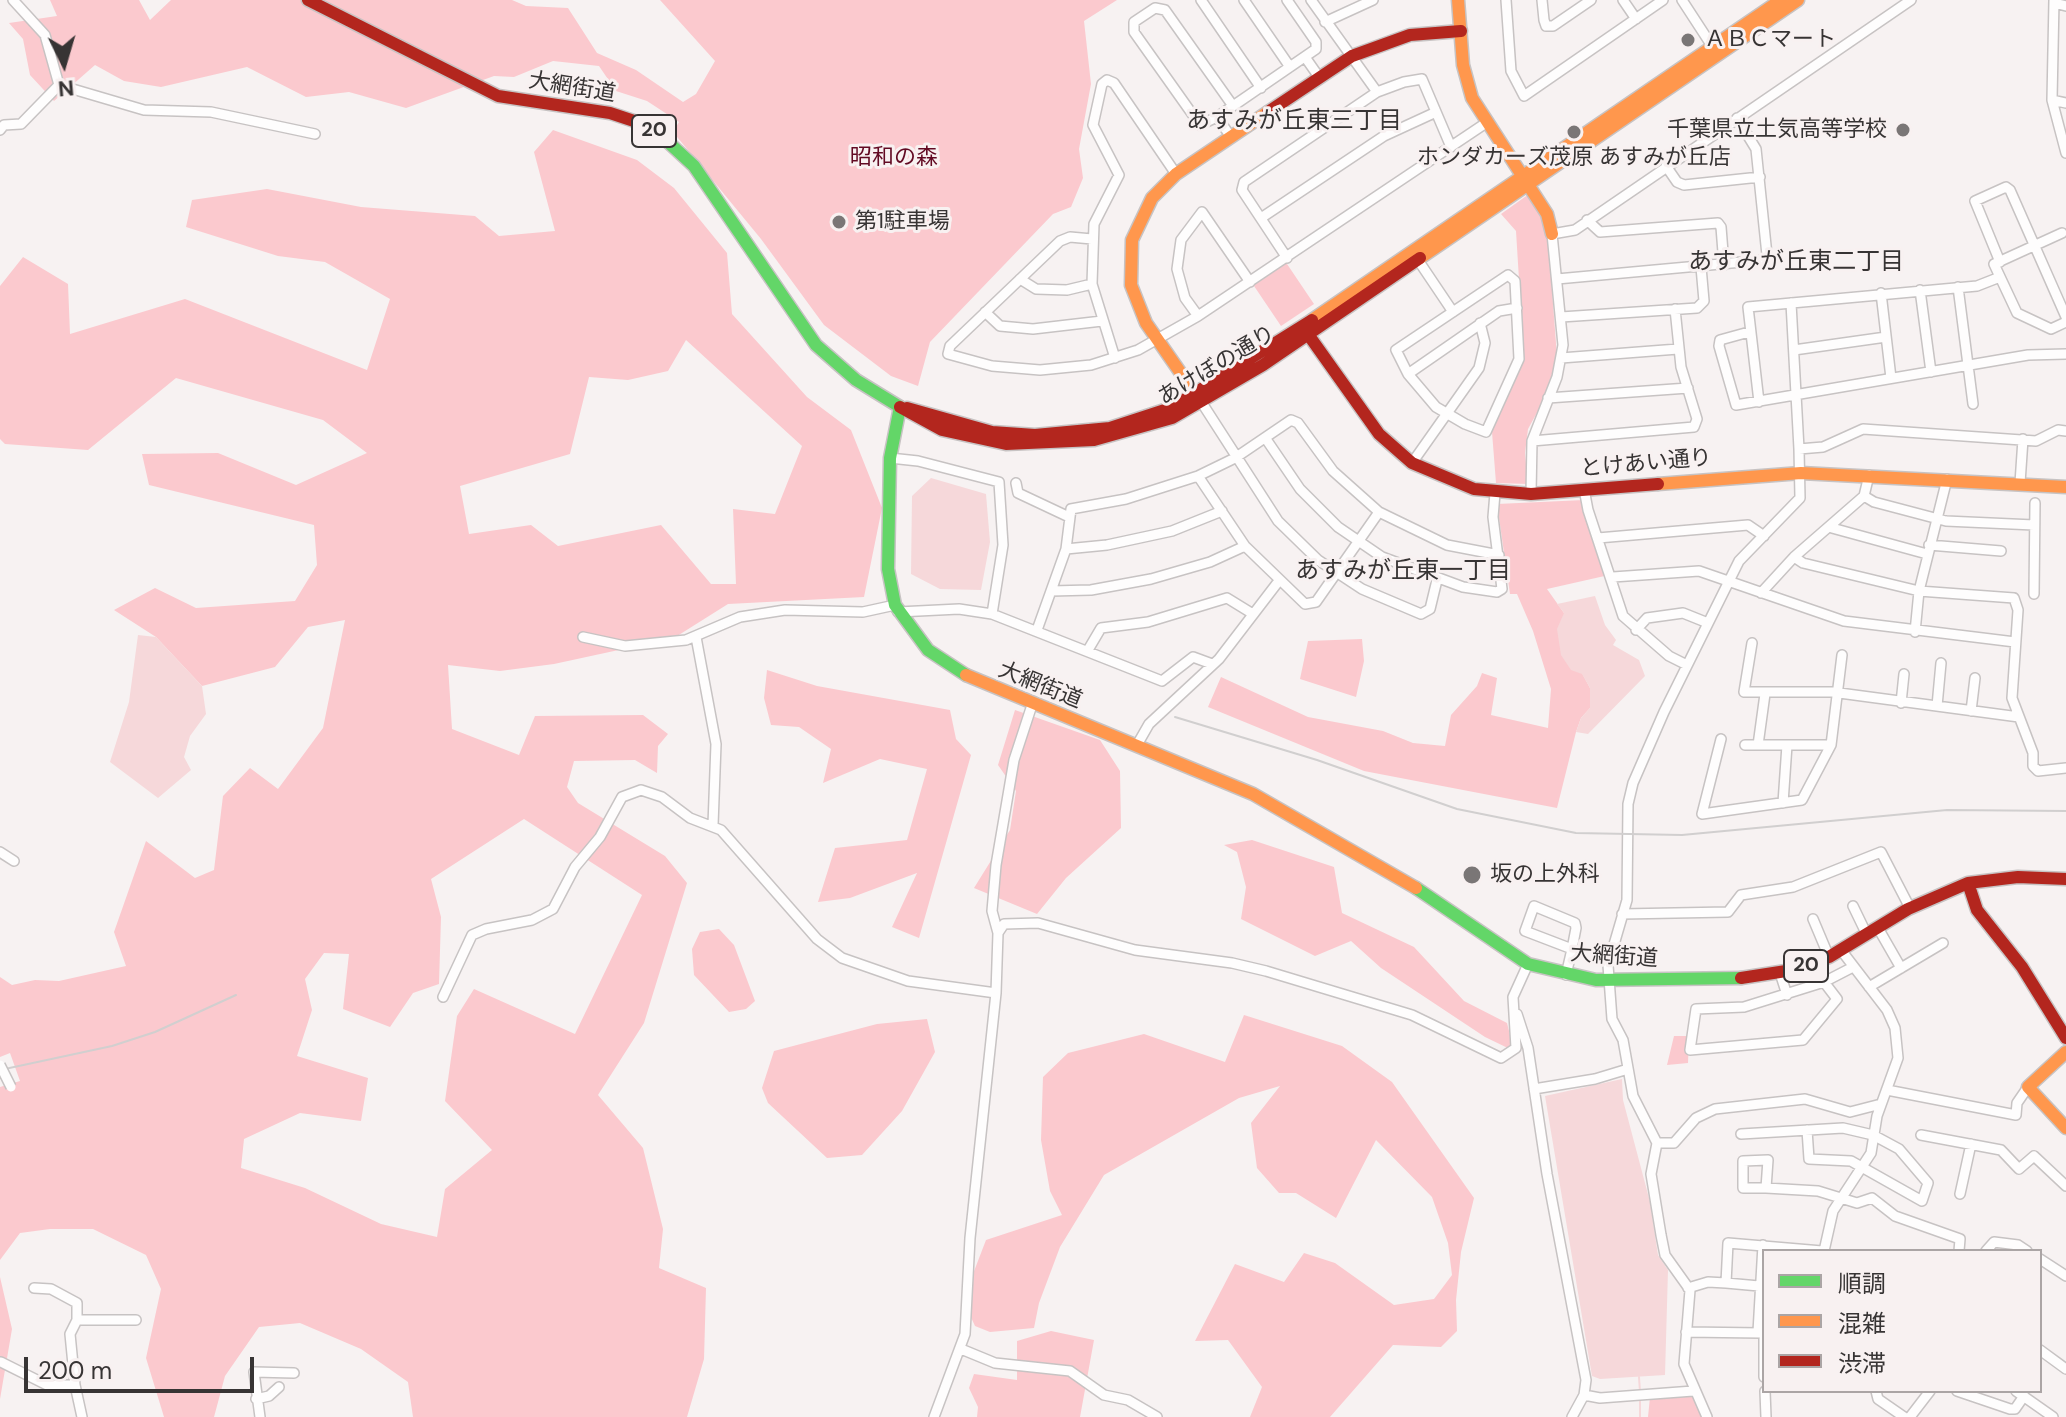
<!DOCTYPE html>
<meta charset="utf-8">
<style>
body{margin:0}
#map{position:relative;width:2066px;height:1417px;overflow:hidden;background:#f7f2f2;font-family:"DM Sans","Noto Sans JP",sans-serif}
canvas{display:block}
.legend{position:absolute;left:1762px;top:1249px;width:280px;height:144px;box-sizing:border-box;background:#f8f1f1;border:2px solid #aba5a5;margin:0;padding:10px 14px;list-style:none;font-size:24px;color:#373434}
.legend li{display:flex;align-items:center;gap:16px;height:40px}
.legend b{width:40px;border:2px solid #aba5a5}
.north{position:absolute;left:24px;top:24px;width:80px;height:80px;-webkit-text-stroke:6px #f8f1f1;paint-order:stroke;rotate:175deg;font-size:22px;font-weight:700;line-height:32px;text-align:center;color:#373434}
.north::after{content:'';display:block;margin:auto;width:28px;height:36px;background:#373434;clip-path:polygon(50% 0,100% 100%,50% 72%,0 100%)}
.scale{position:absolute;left:24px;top:1357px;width:230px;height:36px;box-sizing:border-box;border:4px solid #373434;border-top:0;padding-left:10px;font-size:24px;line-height:28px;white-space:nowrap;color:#373434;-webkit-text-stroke:6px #f8f1f1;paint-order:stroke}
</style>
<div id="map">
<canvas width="2066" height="1417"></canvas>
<ul class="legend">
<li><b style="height:10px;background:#63d668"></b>順調</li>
<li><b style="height:10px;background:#ff974d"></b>混雑</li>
<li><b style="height:10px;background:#b3261e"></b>渋滞</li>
</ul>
<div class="north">N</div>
<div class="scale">200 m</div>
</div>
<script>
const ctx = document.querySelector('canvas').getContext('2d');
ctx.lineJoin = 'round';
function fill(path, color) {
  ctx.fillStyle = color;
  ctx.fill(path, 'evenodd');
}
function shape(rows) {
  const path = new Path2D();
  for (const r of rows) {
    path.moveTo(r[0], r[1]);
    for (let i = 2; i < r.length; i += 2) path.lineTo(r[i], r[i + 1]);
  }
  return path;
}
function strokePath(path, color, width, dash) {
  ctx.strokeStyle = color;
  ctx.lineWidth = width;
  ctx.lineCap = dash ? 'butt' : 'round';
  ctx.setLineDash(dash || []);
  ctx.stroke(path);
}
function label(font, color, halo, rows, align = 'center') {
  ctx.font = font + ' "DM Sans","Noto Sans JP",sans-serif';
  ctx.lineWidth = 6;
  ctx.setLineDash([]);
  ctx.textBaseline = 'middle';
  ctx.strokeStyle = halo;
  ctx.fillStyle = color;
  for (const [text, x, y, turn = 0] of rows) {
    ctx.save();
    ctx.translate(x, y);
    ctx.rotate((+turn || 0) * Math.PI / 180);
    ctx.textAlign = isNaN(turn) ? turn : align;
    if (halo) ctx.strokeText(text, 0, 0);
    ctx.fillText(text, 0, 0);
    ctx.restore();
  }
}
fill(shape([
 [50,0,139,0,150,20,171,0,512,0,526,6,568,8,597,53,636,70,683,102,696,94,715,61,660,0,1117,0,1084,21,1091,84,1079,149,1083,178,1071,207,1053,214,930,342,918,386,891,376,824,325,761,239,673,132,679,122,647,101,616,91,599,66,553,61,514,77,494,76,406,108,349,92,306,97,247,67,161,87,124,81,95,65,54,101,30,75,23,39,9,23,57,16],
 [553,130,637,160,674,188,727,253,732,314,807,397,851,430,882,508,864,597,728,604,674,638,554,664,500,671,448,665,452,729,519,755,535,716,643,715,668,734,658,746,657,773,635,760,574,761,567,787,578,803,665,856,687,883,644,1023,598,1095,643,1148,663,1229,659,1268,706,1288,704,1359,687,1417,413,1417,408,1382,361,1349,300,1323,259,1327,225,1376,214,1417,164,1417,146,1358,161,1289,146,1255,93,1229,50,1229,20,1233,0,1260,0,1087,20,1081,10,1053,0,1057,0,977,12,985,35,980,59,981,126,966,114,932,146,841,195,878,214,870,223,796,250,768,278,789,323,728,345,620,308,627,275,667,202,686,156,637,114,610,155,588,196,608,295,601,317,565,314,525,149,485,142,454,218,453,296,485,367,453,323,420,176,378,88,450,5,444,0,439,0,286,23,257,68,284,70,334,185,299,367,370,390,299,325,262,278,256,186,227,192,200,267,189,361,207,475,216,499,236,555,231,534,152],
 [686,340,802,446,775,514,733,509,736,584,711,584,661,525,558,546,531,525,469,534,460,486,570,454,589,377,628,380,668,371],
 [524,819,642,895,575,1034,474,989,457,1016,445,1101,492,1150,445,1189,437,1237,381,1224,305,1188,241,1168,244,1139,300,1113,361,1121,368,1078,297,1056,312,1010,305,979,324,953,349,954,343,1009,390,1027,413,993,439,984,441,917,431,879],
 [1529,194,1547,223,1557,357,1544,400,1528,429,1525,453,1528,484,1496,483,1492,432,1521,361,1523,344,1516,231,1501,214],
 [1285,261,1314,304,1281,326,1252,283],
 [1584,500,1609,575,1547,589,1564,613,1582,673,1590,688,1590,708,1581,718,1576,732,1557,808,1364,771,1208,707,1221,677,1308,717,1383,731,1413,743,1445,746,1451,715,1477,686,1482,673,1497,678,1491,715,1548,728,1551,689,1533,631,1517,594,1510,594,1497,504],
 [1362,639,1364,661,1356,697,1300,679,1308,641],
 [767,670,817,686,950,710,956,739,971,755,919,938,892,927,917,873,850,898,818,902,835,848,907,840,927,769,880,759,823,783,831,749,799,727,771,725,764,698],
 [1015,710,1100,740,1120,771,1121,828,1066,878,1037,914,974,888,1010,830,1016,791,998,765],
 [1252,840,1334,867,1342,913,1414,947,1464,1001,1507,1023,1514,1051,1485,1037,1381,968,1351,941,1315,956,1241,919,1246,887,1237,852,1224,845],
 [719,929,734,945,755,1001,746,1009,729,1012,694,975,692,949,700,932],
 [1244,1015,1342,1046,1392,1082,1474,1198,1461,1252,1456,1300,1457,1331,1441,1347,1393,1345,1330,1417,1250,1417,1262,1387,1228,1340,1195,1341,1235,1264,1284,1282,1304,1253,1335,1263,1394,1305,1434,1299,1452,1275,1448,1243,1432,1197,1376,1140,1336,1218,1296,1193,1279,1193,1257,1168,1251,1123,1280,1086,1239,1098,1104,1175,1060,1247,1039,1303,1034,1328,990,1332,975,1326,963,1300,986,1240,1062,1215,1050,1191,1041,1140,1043,1077,1068,1053,1144,1034,1225,1062],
 [927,1019,935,1052,902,1111,862,1155,827,1158,768,1103,762,1088,774,1051,877,1024],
 [1674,1036,1689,1036,1688,1063,1667,1065],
 [0,1277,12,1329,0,1399],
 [1051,1331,1094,1340,1080,1417,977,1417,978,1407,969,1388,974,1374,1017,1380,1017,1341],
 [1692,1393,1704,1417,1648,1417,1650,1397]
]), '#fbc9ce');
fill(shape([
 [931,478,986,494,990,542,981,590,940,589,911,574,912,496],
 [1595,596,1605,625,1616,640,1613,645,1639,660,1645,676,1588,734,1576,732,1581,718,1590,708,1590,688,1582,674,1571,670,1561,655,1557,629,1564,613,1557,604],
 [138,635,156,637,202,686,206,714,190,736,184,757,191,770,158,798,110,762,129,702],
 [1622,1079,1623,1100,1650,1202,1658,1255,1668,1270,1665,1375,1600,1379,1592,1376,1545,1096]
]), '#f6d8da');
strokePath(shape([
 [1639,1377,1640,1392],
 [1640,1398,1640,1417]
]), '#f6d8da', 2);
const street = shape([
 [13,0,45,35,59,85,144,110,211,112,315,134],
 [1201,0,1261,88],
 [1244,0,1290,67],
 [1311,0,1377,92],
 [1506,0,1511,71,1524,96,1663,0],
 [1542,0,1544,20,1546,26,1553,26,1591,0],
 [1623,0,1636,19],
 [1682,0,1712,46],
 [2054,0,2052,100,2066,153],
 [2054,3,2066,6],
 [1325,22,1373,0],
 [1305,57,1319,77],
 [2052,100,2066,103],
 [1233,106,1165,10,1155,8,1134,22,1134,32,1200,125,1217,117,1316,49,1316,42,1287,0],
 [1217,117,1231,137],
 [0,130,4,125,21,124,59,85],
 [1666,166,1677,182,1684,185,1760,177],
 [1261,218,1384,136,1434,113],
 [1587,220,1600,232,1718,223,1721,227,1724,265],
 [2062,233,1994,264,2017,313,2051,329,2066,322],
 [1092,239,1070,237,1060,241,950,346,948,354,992,366,1040,370,1091,365,1138,350,1198,316,1486,123],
 [1287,258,1242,190,1244,182,1377,92,1404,82,1422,79,1451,147],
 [1418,260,1453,312],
 [2000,262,1975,201,2006,187,2010,190,2066,317],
 [1508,275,1515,281,1519,359,1486,432,1465,424,1436,407,1408,374,1396,350,1508,275],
 [1020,279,1036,289,1067,290,1092,284],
 [1557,279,1764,260,1767,255,1756,149,1737,118],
 [1958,287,1973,404],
 [1920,290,1931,372],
 [1881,293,1891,378],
 [1791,303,1799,449],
 [985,312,1000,326,1033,329,1102,321],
 [1198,316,1185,298,1177,269,1181,240,1202,212,1250,282],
 [1561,317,1697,308,1704,301,1701,267],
 [1749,332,1720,340,1719,346,1736,405,2028,355,2066,354],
 [1794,350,1886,337],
 [1115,358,1092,284,1094,224,1119,175,1093,125,1102,84,1107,80,1114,83,1176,174],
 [1561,358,1678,349],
 [1408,374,1499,311,1517,308],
 [1548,398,1688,388],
 [1759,402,1748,307,1977,286,2000,277],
 [1202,403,1278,521,1318,560,1362,589,1421,614,1430,609,1437,580],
 [1266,439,1300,489,1338,527,1382,557,1463,587,1497,592,1502,589,1493,517,1495,493],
 [1532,441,1694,427,1697,419,1681,367,1675,309],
 [890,458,918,461,999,482,1003,545,992,614],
 [1412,463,1479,368,1485,343,1480,323],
 [1198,476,1245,546,1305,604,1316,602,1379,512],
 [1016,483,1018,493,1069,517],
 [2020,483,2023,439],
 [1584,489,1588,510,1623,616,1669,656,1687,665],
 [1531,494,1532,441,1557,377,1563,345,1552,234,1575,230,1911,0],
 [1864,496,1874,502,1946,521,2034,525],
 [1832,528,1927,554],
 [1598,538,1748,525,1764,536],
 [1929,545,2001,551],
 [1066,549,1107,545,1172,531,1222,511],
 [1794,557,1803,563,1919,591,2014,598,2018,610,2012,698,2033,753,2033,766,2038,771,2066,768],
 [1613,577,1699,571,1844,621,2015,642],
 [1051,591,1091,590,1151,579,1210,562,1245,546],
 [1761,593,1794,557,1864,496,1869,475],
 [2034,594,2035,503],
 [898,612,959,609,992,614,1162,681,1193,657,1212,664],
 [1037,630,1066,549,1071,509,1126,499,1198,476,1235,458,1291,420,1298,423,1333,471,1379,512,1447,545,1499,555],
 [1636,630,1647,618,1683,613,1708,623],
 [1915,632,1919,591,1947,479],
 [583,637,625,646,686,640,740,617,785,610,863,612,895,605],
 [696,637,716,744,713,825],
 [1752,643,1744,692,1832,692,2019,717],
 [1088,650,1101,628,1148,622,1227,598,1253,614],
 [1901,703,1904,674],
 [1937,706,1941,663],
 [1971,711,1975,678],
 [1721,739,1702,814,1802,800,1831,745,1842,655],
 [1137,745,1149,724,1219,659,1278,582],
 [1745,745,1831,745],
 [1758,745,1765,694],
 [1783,803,1787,745],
 [0,852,14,861],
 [1853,906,1867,935],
 [1622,914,1728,912,1741,895,1793,887,1881,852,1910,908],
 [1813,919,1829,957],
 [1878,928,1901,968],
 [998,933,1004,924,1038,923,1135,950,1232,963,1266,971,1412,1015,1501,1058,1516,1048,1513,997,1528,964],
 [1780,973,1787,995],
 [1566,975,1572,949,1576,928,1575,923,1534,906,1525,931,1572,949],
 [1824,982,1837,999,1803,1040,1690,1050,1696,1009,1744,1007,1824,982,1853,967],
 [1869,987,1943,943],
 [443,997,472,935,486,929,532,920,553,909,575,867,600,837,622,797,641,790,662,797,690,818,721,830,817,939,842,958,908,981,996,993],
 [1517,1014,1528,1048,1547,1174,1586,1380,1584,1395,1572,1417],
 [1534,1089,1595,1079,1628,1069],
 [1887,1090,2016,1115,2017,1103,2028,1087],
 [1741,1134,1843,1128,1873,1135,1899,1149,1928,1183,1922,1201,1851,1161,1809,1159,1807,1130],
 [1921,1135,2001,1150,2019,1169,2034,1156,2066,1186],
 [1657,1143,1674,1143,1696,1118,1715,1109,1805,1099,1850,1112,1881,1104],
 [1766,1188,1768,1160,1743,1161,1743,1188,1766,1188,1818,1191,1857,1203,1872,1198,1895,1216,1960,1239,1959,1251],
 [1960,1194,1971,1144],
 [1824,1251,1833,1211,1871,1153,1877,1116,1898,1058,1895,1028,1887,1010,1841,950],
 [1986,1251,1994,1242,2018,1245,2027,1251],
 [2040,1259,2066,1276],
 [1759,1286,1726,1283,1728,1243,1822,1251],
 [34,1288,51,1289,77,1303,77,1320,70,1334,75,1385],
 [1688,1288,1708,1282,1726,1283],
 [77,1320,136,1320],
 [1686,1332,1761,1333],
 [1758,1332,1763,1245],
 [1764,1339,1764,1377],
 [961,1349,995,1363,1070,1371,1104,1395,1128,1400,1157,1417],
 [2040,1350,2066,1369],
 [1,1362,47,1385,75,1385,82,1417],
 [1765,1391,1766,1417],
 [1876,1391,1878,1399,1904,1417],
 [1957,1391,2010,1409,2015,1409,2024,1396],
 [2016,1391,2053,1417],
 [1584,1395,1600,1398,1693,1391],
 [256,1399,269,1396,279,1387],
 [260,1417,254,1372,294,1373],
 [934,1417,965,1334,970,1238,996,993,998,933,992,911,996,865,1014,760,1032,705],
 [1707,1417,1684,1364,1690,1290,1665,1255,1661,1235,1651,1174,1657,1143,1633,1096,1623,1040,1612,1019,1608,965,1627,900,1628,804,1633,783,1664,712,1739,561,1800,498,1799,449,1823,447,1863,429,2036,441,2058,430,2066,431],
 [1910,1417,1930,1391]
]);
const fast = shape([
 [668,142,694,166,816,345,856,380,900,407,890,458,888,569,895,605,928,650,966,675],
 [1416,888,1528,964,1596,980,1741,978]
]);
const slow = shape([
 [1458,0,1463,65,1472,98,1547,214,1552,234],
 [1420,258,1798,0],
 [1312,320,1781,0],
 [1196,395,1146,323,1131,285,1132,240,1152,198,1176,174,1268,112],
 [1658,484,1801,473,2066,487],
 [966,675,1253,794,1416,888],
 [2066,1052,2028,1087,2066,1128]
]);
const jam = shape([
 [308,0,498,96,610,113,637,122,668,142],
 [1268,112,1352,56,1410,35,1461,31],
 [1305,330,1379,434,1412,463,1474,489,1531,494,1658,484],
 [900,407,942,430,1006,444,1094,440,1172,418,1263,365,1420,258],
 [907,408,992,432,1035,435,1110,428,1171,408,1312,320],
 [1968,883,1977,910,2022,967,2066,1038],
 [1741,978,1799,969,1829,957,1908,909,1968,883,2018,877,2066,879]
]);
strokePath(street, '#c7c3c3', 12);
strokePath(fast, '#c7c3c3', 15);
strokePath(slow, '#c7c3c3', 15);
strokePath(jam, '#c7c3c3', 15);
strokePath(street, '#fefdfd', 9);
strokePath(fast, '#63d668', 12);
strokePath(slow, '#ff974d', 12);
strokePath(jam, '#b3261e', 12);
strokePath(shape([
 [1175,717,1317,760,1457,809,1576,833,1682,835,1947,810,2066,811],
 [0,1070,112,1046,155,1032,236,995]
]), '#d1cfcf', 2);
const streetBridge = shape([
 [0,1065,11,1087]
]);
strokePath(streetBridge, '#c7c3c3', 12, []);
strokePath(streetBridge, '#fefdfd', 9);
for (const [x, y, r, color] of [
 [1688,40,8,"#7a7676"],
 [1903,130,8,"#7a7676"],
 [1574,132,8,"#7a7676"],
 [839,222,8,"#7a7676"],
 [1472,875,10,"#7a7676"]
]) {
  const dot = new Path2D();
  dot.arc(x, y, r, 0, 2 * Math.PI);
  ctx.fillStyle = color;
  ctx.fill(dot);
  strokePath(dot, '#f8f1f1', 3);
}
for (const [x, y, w] of [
 [654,131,44],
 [1806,966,44]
]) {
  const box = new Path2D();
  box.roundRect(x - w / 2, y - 16, w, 32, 6);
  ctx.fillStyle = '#f8f1f1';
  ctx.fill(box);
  strokePath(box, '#373434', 2);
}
label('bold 20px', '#373434', null, [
 ["20",654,131],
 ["20",1806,966]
]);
label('22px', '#373434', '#f8f1f1', [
 ["ＡＢＣマート",1704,40],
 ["千葉県立土気高等学校",1887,130,"right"],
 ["ホンダカーズ茂原 あすみが丘店",1574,158,"center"],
 ["第1駐車場",855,222],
 ["坂の上外科",1490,875]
], 'left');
label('22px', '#373434', '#f8f1f1', [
 ["大網街道",572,88,9],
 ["あけぼの通り",1217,366,-31],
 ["とけあい通り",1646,464,-5],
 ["大網街道",1040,686,22],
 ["大網街道",1614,957,4]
]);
label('22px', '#620a23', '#f8f1f1', [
 ["昭和の森",894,158]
]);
label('24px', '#373434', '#f8f1f1', [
 ["あすみが丘東三丁目",1294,122],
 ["あすみが丘東二丁目",1796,263],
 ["あすみが丘東一丁目",1403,572]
]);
</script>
